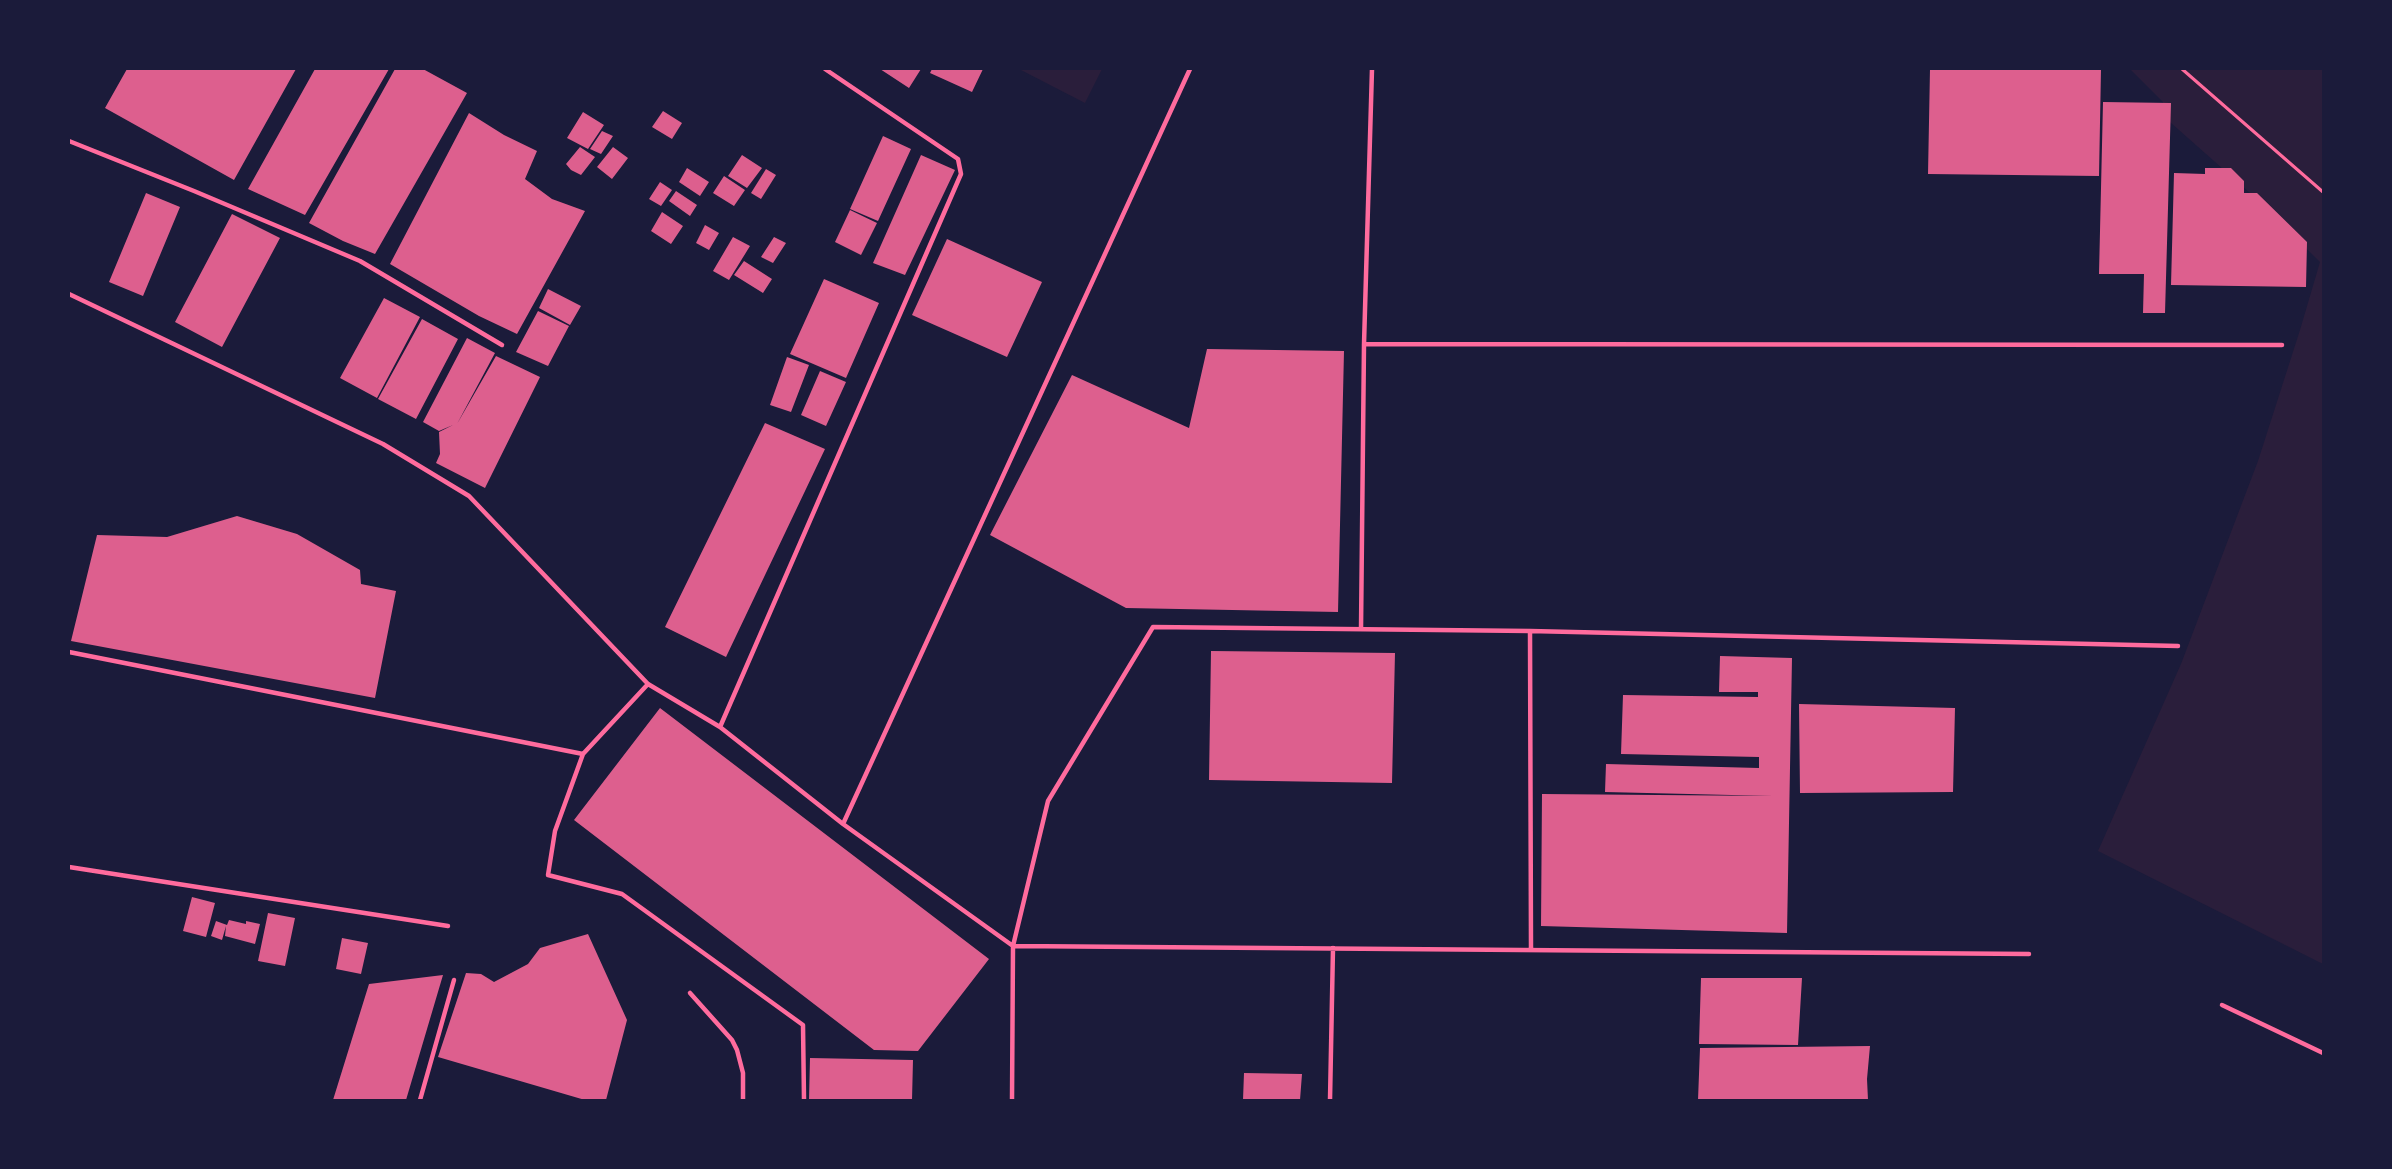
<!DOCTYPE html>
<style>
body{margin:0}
#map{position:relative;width:2392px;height:1169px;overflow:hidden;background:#1b1b3a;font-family:Lora,serif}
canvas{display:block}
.frame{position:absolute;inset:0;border:70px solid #1b1b3a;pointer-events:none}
</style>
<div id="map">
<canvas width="2392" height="1169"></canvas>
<div class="frame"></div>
</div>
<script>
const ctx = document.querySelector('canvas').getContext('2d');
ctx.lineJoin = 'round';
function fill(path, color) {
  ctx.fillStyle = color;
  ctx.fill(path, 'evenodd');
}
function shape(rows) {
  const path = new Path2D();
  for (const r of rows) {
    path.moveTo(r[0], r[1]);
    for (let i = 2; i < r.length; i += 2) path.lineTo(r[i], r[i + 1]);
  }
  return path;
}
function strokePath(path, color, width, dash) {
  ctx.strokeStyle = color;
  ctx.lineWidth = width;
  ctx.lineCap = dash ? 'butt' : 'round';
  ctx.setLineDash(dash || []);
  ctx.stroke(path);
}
fill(shape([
 [1019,69,1102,69,1085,103],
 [2130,69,2323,69,2323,964,2098,851,2181,664,2258,461,2300,330,2320,262,2249,192,2162,115,2163,102]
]), '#2a1e3b');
fill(shape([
 [127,69,296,69,234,180,105,108],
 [315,69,389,69,305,215,248,189],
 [395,69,423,69,467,93,375,254,343,241,309,223],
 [880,69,921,69,909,88],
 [932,69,983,69,972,92,930,73],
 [1930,69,2101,69,2099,176,1928,174],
 [2103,102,2171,103,2165,313,2143,313,2144,274,2099,274],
 [663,111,682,123,672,139,652,127],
 [583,112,604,125,588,149,567,138],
 [469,113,504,135,537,151,525,179,552,199,585,211,517,334,479,316,390,264],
 [602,131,613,136,601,154,590,149],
 [883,136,911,149,878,221,850,209],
 [580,147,595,157,581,175,571,170,566,164],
 [613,147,628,158,612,179,597,167],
 [742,155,762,168,747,188,728,176],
 [921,155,955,170,905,275,873,263],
 [687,168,709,182,700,196,679,182],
 [2205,168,2231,168,2244,181,2244,193,2257,193,2307,242,2306,287,2171,285,2174,173,2205,174],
 [766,169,776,175,761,199,751,193],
 [724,176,745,190,734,206,713,193],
 [660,182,672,190,661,206,649,199],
 [676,191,697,205,690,216,669,201],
 [146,193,180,207,143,296,109,282],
 [850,210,877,223,861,255,835,242],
 [662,212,683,226,671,244,651,231],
 [232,214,280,238,222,347,175,322],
 [705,225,719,233,709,250,696,243],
 [733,237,750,246,729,280,713,271],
 [774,237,786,243,773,263,761,257],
 [947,239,1042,282,1007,357,912,315],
 [744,261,772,279,763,293,734,275],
 [824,279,879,303,846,378,790,354],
 [548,289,581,306,570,325,539,308],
 [384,298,420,317,377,398,340,378],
 [538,311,569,326,548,366,516,352],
 [422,319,458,339,416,419,378,399],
 [467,338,495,353,457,424,496,356,540,377,485,488,436,463,440,454,439,432,453,425,439,431,423,422],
 [1207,349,1344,351,1338,612,1126,608,990,535,1072,375,1189,428],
 [787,357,809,365,791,412,770,405],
 [820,371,846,382,826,426,801,415],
 [765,423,825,449,726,657,665,627],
 [237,516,297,534,360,570,361,584,396,591,375,698,71,641,97,535,167,537],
 [1211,651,1395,653,1392,783,1209,780],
 [1720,656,1792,658,1787,933,1541,926,1542,794,1773,796,1605,792,1606,764,1759,768,1759,757,1621,754,1623,695,1758,697,1758,692,1719,692],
 [1799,704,1955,708,1953,792,1800,793],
 [660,708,989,959,918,1051,874,1050,574,820],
 [192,897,215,903,206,937,183,931],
 [268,913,295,918,285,966,258,961],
 [229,920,246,924,246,921,260,924,255,944,225,936,226,926,222,940,211,936,216,921,227,925],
 [588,934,627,1020,606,1100,585,1100,438,1057,466,973,481,974,494,982,528,964,540,948],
 [342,938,368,943,361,974,336,969],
 [443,975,406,1100,333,1100,369,984],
 [1701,978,1802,978,1798,1045,1699,1044],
 [1870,1046,1867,1079,1868,1100,1698,1100,1700,1048],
 [810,1058,913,1060,912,1100,809,1100],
 [1244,1073,1302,1074,1300,1100,1243,1100]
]), '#dd5f8e');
strokePath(shape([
 [2182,69,2323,192]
]), '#ff6b9d', 3);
strokePath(shape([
 [69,141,194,191,360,261,502,345],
 [69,294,383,444,469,496,648,684,720,727,843,824,1013,946,2029,954],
 [1364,344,2282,345],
 [1361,629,1364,344,1372,69],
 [1530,631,1531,950],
 [69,652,583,754],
 [648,684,583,754,555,831,548,875,622,894,803,1025,804,1100],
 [720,727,961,174,958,159,825,69],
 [843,824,1190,69],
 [69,867,448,926],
 [690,993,732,1040,737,1050,743,1073,743,1100],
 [2222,1005,2323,1053],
 [420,1100,454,980],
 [1012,1100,1013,946,1048,801,1153,627,1530,631,2178,646],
 [1330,1100,1333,948]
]), '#ff6b9d', 4.5);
</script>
